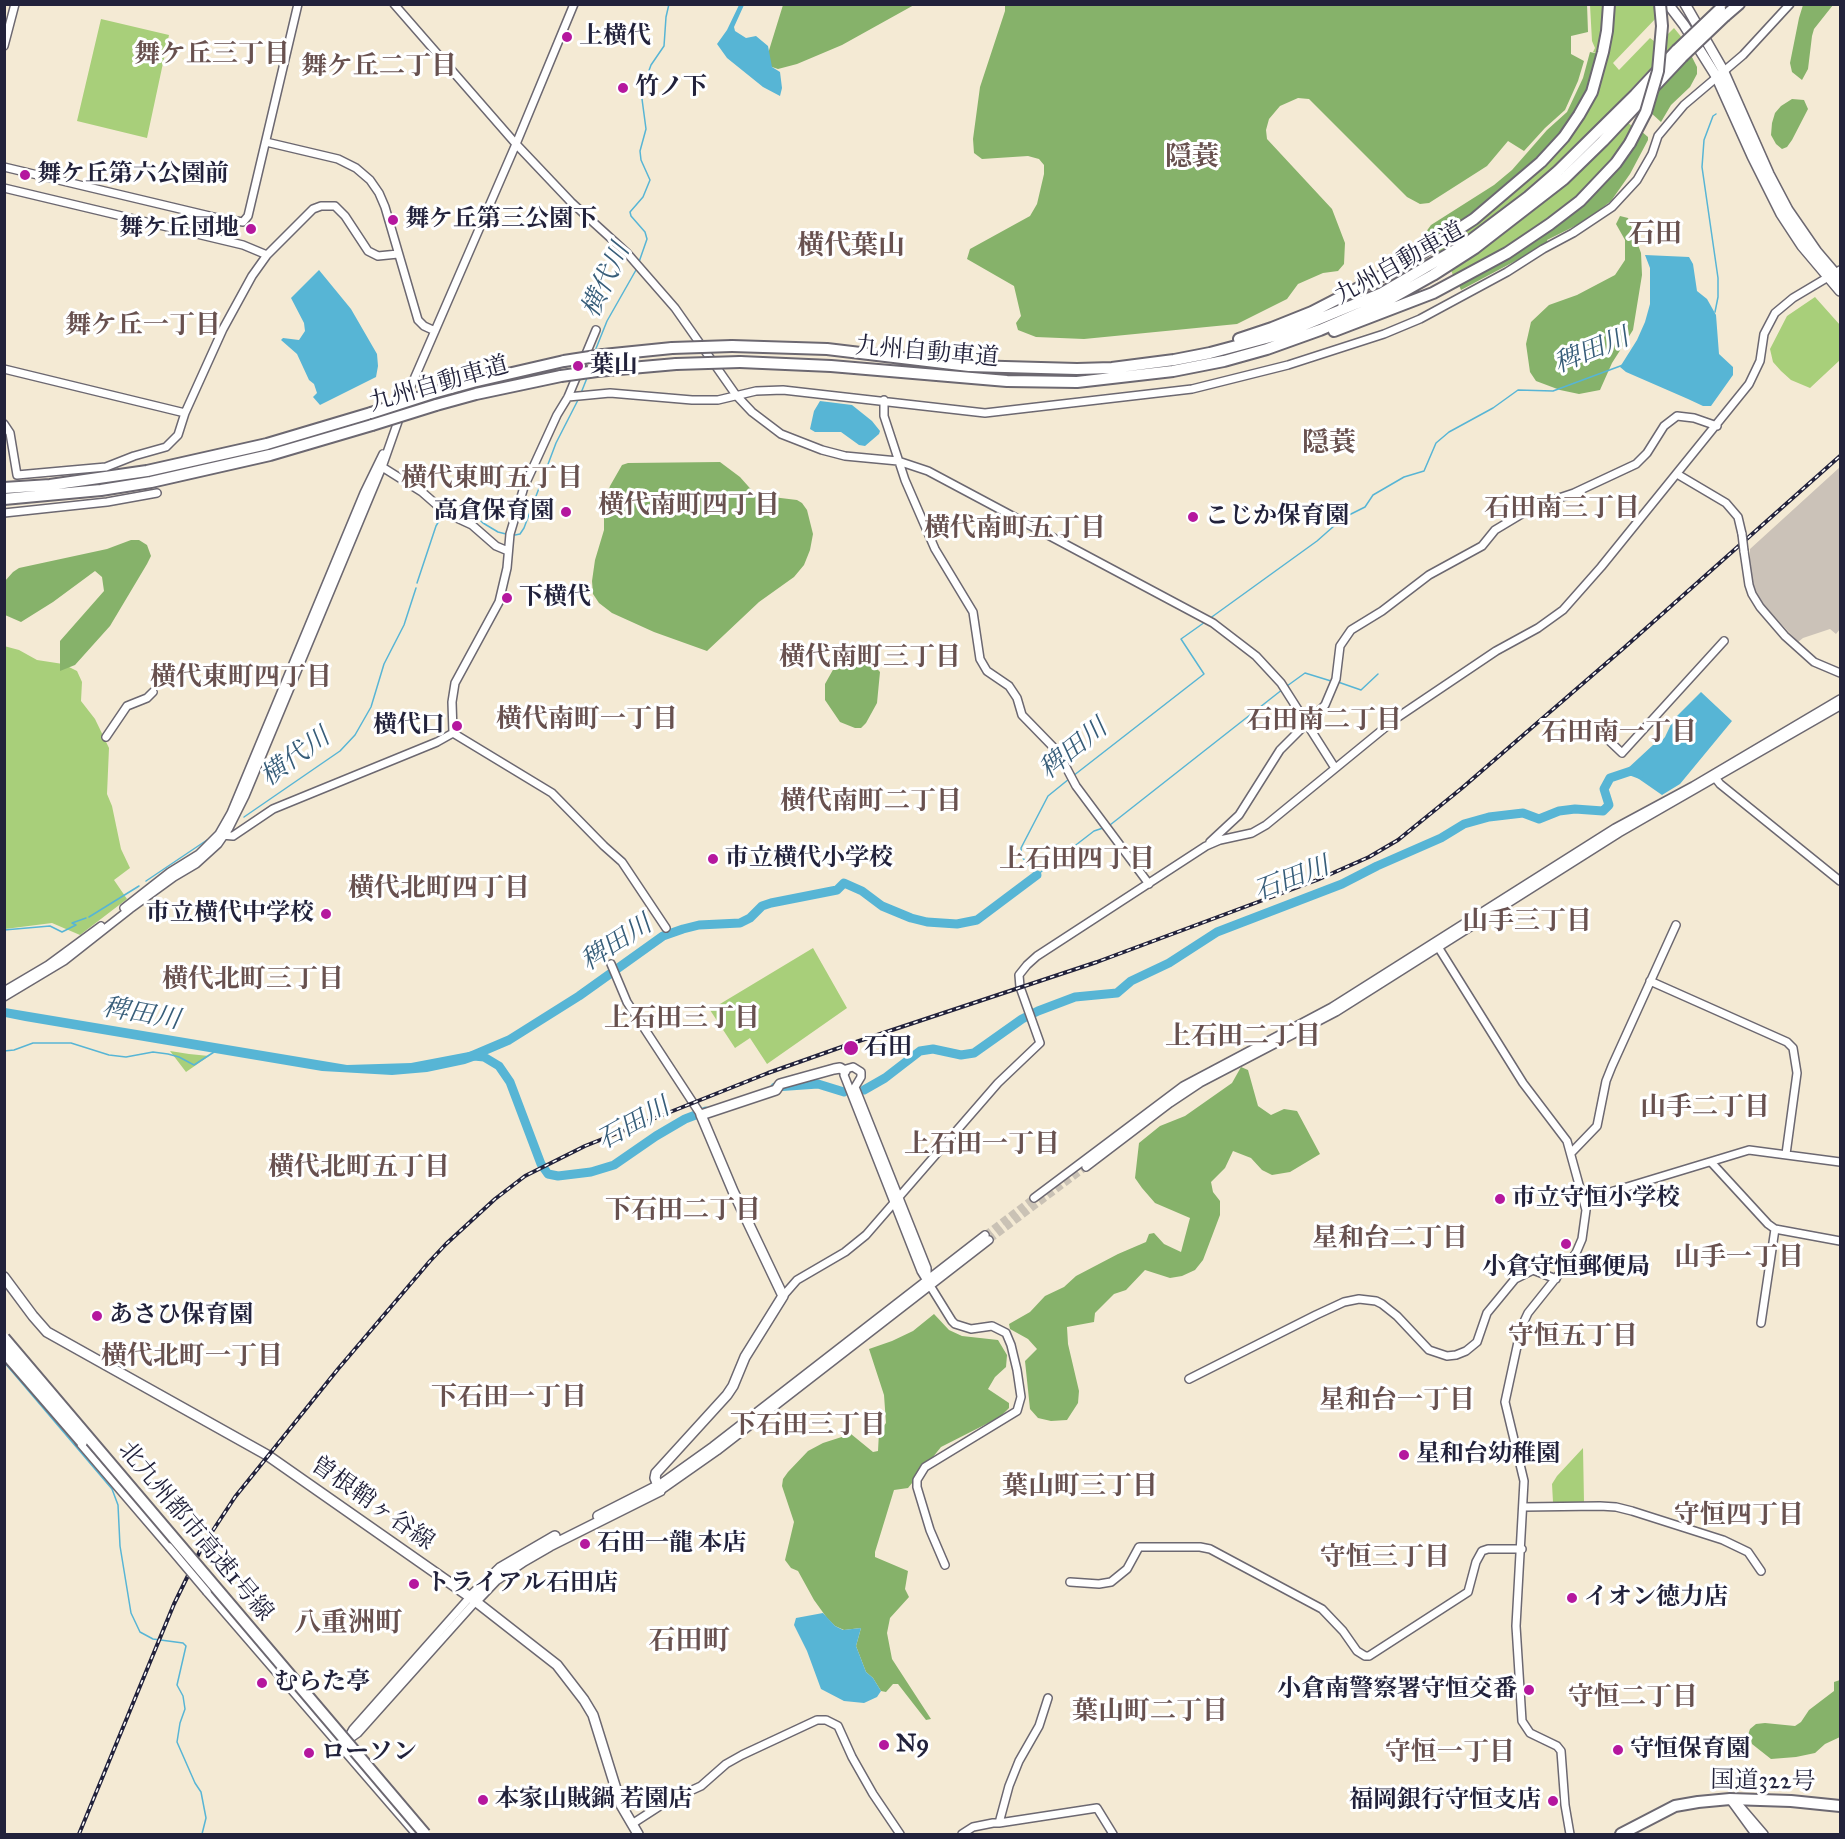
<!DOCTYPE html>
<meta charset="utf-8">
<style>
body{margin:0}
#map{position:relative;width:1845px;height:1839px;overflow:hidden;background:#f4ead4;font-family:"IM FELL Great Primer",serif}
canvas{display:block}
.frame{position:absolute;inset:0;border:6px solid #22223b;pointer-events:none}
</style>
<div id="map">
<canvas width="1845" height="1839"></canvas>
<div class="frame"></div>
</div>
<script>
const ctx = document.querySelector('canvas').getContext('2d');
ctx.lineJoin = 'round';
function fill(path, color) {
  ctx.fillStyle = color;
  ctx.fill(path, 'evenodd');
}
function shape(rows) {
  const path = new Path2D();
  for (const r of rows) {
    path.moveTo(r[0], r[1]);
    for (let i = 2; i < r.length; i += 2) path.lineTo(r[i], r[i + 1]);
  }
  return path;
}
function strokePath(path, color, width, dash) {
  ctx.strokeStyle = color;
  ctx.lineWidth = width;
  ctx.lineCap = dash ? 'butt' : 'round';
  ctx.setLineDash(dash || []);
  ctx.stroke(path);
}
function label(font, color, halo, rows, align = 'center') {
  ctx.font = font + ' "IM FELL Great Primer","Noto Serif JP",serif';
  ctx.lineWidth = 6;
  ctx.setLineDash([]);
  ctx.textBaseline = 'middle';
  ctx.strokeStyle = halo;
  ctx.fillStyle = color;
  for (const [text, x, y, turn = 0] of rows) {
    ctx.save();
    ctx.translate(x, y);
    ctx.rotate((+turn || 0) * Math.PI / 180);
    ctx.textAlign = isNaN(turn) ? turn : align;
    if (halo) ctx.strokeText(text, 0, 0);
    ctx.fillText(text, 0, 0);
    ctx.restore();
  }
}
fill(shape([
 [1840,467,1840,629,1836,634,1830,629,1803,638,1798,642,1762,603,1754,588,1750,569,1750,549]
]), '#cbc2b8');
fill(shape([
 [1590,5,1652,5,1658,12,1658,16,1613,63,1619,70,1650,38,1658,44,1674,28,1683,39,1673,49,1668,50,1588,135,1530,189,1447,250,1431,253,1511,194,1607,56,1593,52,1595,48,1592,41],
 [101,19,169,35,147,138,77,121],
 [1627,122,1632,126,1623,145,1597,178,1573,201,1510,246,1454,278,1451,270,1496,240,1536,209,1567,182],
 [1815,297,1840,325,1840,360,1810,388,1791,380,1781,371,1773,362,1770,349,1787,316],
 [4,646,19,650,37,660,63,664,77,671,82,682,81,701,95,719,109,748,107,794,112,806,121,849,130,868,114,880,127,899,80,935,52,923,5,929],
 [813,948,847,1008,767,1064,750,1038,735,1048,710,1010],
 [170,1051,189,1054,209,1056,186,1072],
 [1583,1448,1584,1502,1553,1502,1552,1484,1557,1476]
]), '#a8cf7a');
fill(shape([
 [783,5,914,5,842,45,797,64,778,69,772,67,766,60],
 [1005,5,1587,4,1588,32,1571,36,1571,54,1584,61,1578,81,1565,110,1545,128,1524,151,1508,141,1487,166,1429,203,1420,204,1407,197,1309,99,1298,98,1280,106,1269,119,1266,130,1267,139,1332,209,1345,243,1344,264,1338,271,1323,273,1298,284,1287,299,1237,324,1084,339,1036,337,1018,330,1016,323,1021,316,1014,286,967,259,970,249,1030,216,1037,204,1044,174,1044,165,1039,159,1028,156,982,159,974,153,973,139,980,87,1005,11],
 [1803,5,1833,5,1814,29,1812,36,1808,69,1802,80,1792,72,1790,63,1799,18],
 [1590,52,1599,54,1585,96,1569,123,1548,148,1499,193,1469,216,1424,245,1420,240,1431,225,1494,185,1512,170,1547,130,1567,112,1583,78],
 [1691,55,1697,67,1697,74,1690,87,1671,105,1661,122,1650,112,1657,90],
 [1792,99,1804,100,1808,109,1792,140,1787,147,1782,149,1776,144,1771,135,1772,123,1775,113,1781,106],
 [1641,131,1648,137,1648,140,1630,174,1611,201,1587,220,1547,240,1548,243,1519,259,1461,290,1458,283,1473,274,1475,277,1548,231],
 [1620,216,1628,218,1641,253,1642,275,1633,330,1612,363,1600,390,1579,394,1560,390,1536,381,1530,372,1526,344,1531,322,1549,305,1577,295,1615,275,1625,260,1625,240,1616,224],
 [720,462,740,477,756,495,797,500,802,503,807,510,813,534,810,550,804,565,794,577,759,602,707,651,654,632,612,613,599,603,593,594,592,581,595,560,604,530,604,503,610,486,622,465,628,463],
 [131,540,139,540,147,545,151,556,147,564,110,626,75,665,60,671,60,641,104,591,102,577,95,571,53,602,21,622,5,615,5,581,13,572,19,568,107,549],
 [852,652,867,658,880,672,877,703,866,723,861,728,855,728,840,722,825,700,825,684,839,659],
 [1241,1067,1248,1070,1258,1106,1271,1115,1284,1109,1297,1111,1320,1154,1290,1172,1272,1175,1262,1170,1251,1158,1233,1151,1225,1168,1211,1182,1213,1192,1220,1201,1220,1215,1203,1260,1195,1270,1182,1276,1170,1278,1145,1270,1126,1290,1114,1294,1095,1313,1094,1322,1067,1327,1068,1344,1079,1391,1078,1403,1067,1420,1051,1421,1038,1418,1030,1409,1025,1361,1037,1349,1028,1339,1010,1329,1009,1324,1030,1312,1045,1296,1064,1287,1076,1276,1118,1254,1146,1242,1149,1234,1154,1233,1164,1244,1181,1252,1190,1218,1155,1203,1142,1188,1135,1178,1139,1143,1160,1126,1185,1116,1232,1083],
 [934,1314,949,1330,962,1336,998,1340,1007,1355,1006,1367,995,1377,988,1389,1009,1403,1009,1408,1000,1417,941,1447,908,1488,894,1490,875,1552,875,1557,908,1571,905,1589,909,1597,890,1618,887,1633,892,1659,931,1719,926,1720,898,1684,893,1684,886,1692,881,1691,873,1678,866,1672,856,1646,861,1628,844,1630,835,1626,827,1618,814,1600,798,1571,791,1568,785,1560,794,1522,782,1486,783,1479,788,1472,808,1451,823,1443,851,1434,873,1452,878,1451,879,1432,886,1423,884,1395,869,1349,892,1341,913,1331],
 [1840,1680,1840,1737,1825,1744,1815,1753,1796,1757,1771,1759,1752,1744,1748,1735,1750,1729,1756,1724,1765,1723,1795,1726,1801,1722,1809,1710,1834,1691,1834,1682]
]), '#86b26a');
fill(shape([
 [739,5,744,5,734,27,735,31,746,38,756,36,768,46,772,67,780,72,782,88,780,96,763,87,727,58,717,44,727,30],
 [1645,255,1689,257,1693,264,1697,291,1707,299,1716,315,1719,354,1733,367,1733,375,1711,406,1703,406,1688,399,1626,372,1620,367,1637,340,1645,322,1650,304,1650,268],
 [319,270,351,309,377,354,378,366,376,377,320,405,313,397,317,393,314,384,309,380,297,354,281,340,283,338,299,340,305,331,304,323,291,298],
 [820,401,852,405,872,421,880,431,879,434,865,446,859,445,841,432,815,432,810,429,814,411],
 [1701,692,1732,721,1680,784,1662,795,1626,770,1653,745,1660,743,1665,737,1673,720],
 [5,1008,347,1065,411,1063,474,1051,480,1056,479,1059,465,1064,427,1072,392,1075,322,1071,25,1021,5,1017],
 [823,1613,835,1626,843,1630,861,1628,856,1646,866,1672,873,1678,881,1691,877,1697,864,1703,844,1701,821,1689,807,1651,794,1625,796,1618]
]), '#57b5d5');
strokePath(shape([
 [639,262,647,239,645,232,631,216,630,212,643,197,650,180,641,160,640,151,646,129,642,99,643,87,651,65,664,46,666,17,669,4],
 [1715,312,1718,297,1718,278,1702,167,1704,140,1713,116,1716,114],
 [595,351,607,321,636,270],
 [581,393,587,378],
 [445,510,448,506,453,505,465,508,483,523,498,532,506,534],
 [515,535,520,534,524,528,556,443,579,398],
 [417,583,436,526,443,514],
 [1209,619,1317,541,1343,518,1365,507,1373,495,1404,477,1424,471,1436,443,1449,432,1493,408,1518,390,1553,391,1623,365],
 [1338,682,1361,690,1378,674],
 [1287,686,1305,673,1331,681],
 [1073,776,1204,674,1181,639,1205,622],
 [1069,779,1048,796,1021,848,1022,857,1037,875,1094,831,1103,828],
 [244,817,340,751,355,735,371,707,384,664,404,625,416,588],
 [1110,825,1283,689],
 [146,881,207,840],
 [89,917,139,886],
 [4,930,50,926,62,932,76,925,72,923,86,918],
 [4,1051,14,1050,33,1043,71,1043,109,1055,126,1057,153,1052,168,1054,179,1057,194,1065,214,1052],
 [4,1362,112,1489,118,1505,120,1546,131,1613,140,1632,153,1639,183,1643,186,1646,177,1685,183,1696,185,1709,180,1723,177,1742,195,1783,201,1792,206,1818,202,1834]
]), '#57b5d5', 1.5);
strokePath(shape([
 [474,1056,484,1057,499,1066,510,1082,541,1164,548,1174,558,1176,591,1172,614,1165,656,1136,685,1119,706,1111],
 [469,1057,509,1040,579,996,663,936,683,929,699,925,740,923,750,918,762,906,771,903,837,890,844,883,862,891,882,906,911,918,927,922,957,924,977,920,1037,875],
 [775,1087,818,1084,844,1092],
 [864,1090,885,1078,920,1051,933,1049,961,1055,974,1053,1022,1019,1038,1011,1075,997,1117,993,1131,981,1169,963,1217,932,1342,884,1377,866,1441,838,1464,824,1489,817,1523,813,1539,819,1559,811,1575,809,1603,811,1609,805,1604,789,1610,778,1631,771,1639,774]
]), '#57b5d5', 9);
strokePath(shape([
 [985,1235,1034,1198],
 [989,1240,1086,1167]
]), '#cac2b5', 7, [7, 3.5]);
const minor = shape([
 [394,4,516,144,571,202,627,253,675,308,736,395,752,412,781,434,822,450,845,456,898,461,928,471,1213,623,1256,656,1281,683,1335,768],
 [4,46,15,4],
 [266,142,338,159,356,168,370,180,379,193,385,207,418,320,424,326,435,331],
 [4,167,218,218,243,222,248,216,298,4],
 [4,188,243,245,267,255],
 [4,369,185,413],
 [568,397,610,393,692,400,718,400,756,391,783,390,985,413,1192,389,1288,365,1384,334,1420,319,1507,272,1543,249,1573,233,1612,207,1637,180,1652,154,1658,136,1684,105,1743,55,1790,4],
 [884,400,884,416,905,480,935,549,973,612,980,659,987,671,1009,686,1017,698,1022,715,1058,752,1076,786,1149,884],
 [4,424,10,433,17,475,106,467,134,456,166,447,178,435,185,413,223,329,252,276,267,255,313,209,321,206,335,206,345,216,368,251,378,256,398,254],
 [379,465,422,492,446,513,472,525,496,546,508,551],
 [1677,474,1726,503,1738,517,1742,534],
 [4,513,107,502,157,493],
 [1744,551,1749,585,1752,594,1760,607,1785,636,1814,662,1840,673],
 [453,733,452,702,455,683,499,602,507,568,510,534,524,487,557,415,568,397,596,330],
 [453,733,552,793,604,846,622,862,666,928],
 [1601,733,1622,753,1724,641],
 [106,737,127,706,147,698,153,692],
 [1713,775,1720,784,1840,881],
 [221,835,233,836,273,809,437,742,453,733],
 [1210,842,1239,815,1280,750,1325,705,1336,679,1340,646,1351,630,1382,611,1429,575,1482,546,1495,530,1535,506,1574,493,1636,464,1647,453,1664,426,1677,416,1694,418,1717,426],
 [124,908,170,872,199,854,219,834,231,813,364,493,383,454],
 [1435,942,1523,1083,1567,1141,1586,1210,1582,1239,1576,1253,1528,1313,1521,1328,1505,1402,1524,1481,1516,1626,1522,1721,1530,1733,1557,1746,1561,1751,1565,1805,1570,1834],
 [611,964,627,1002,701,1115],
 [1650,981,1787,1042,1793,1048,1797,1073,1786,1154],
 [4,991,48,965,101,926],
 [4,997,64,961,130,909,174,877,196,864,218,844,229,828,245,796,382,467,408,393,516,144,574,4],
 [1571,1153,1597,1126,1606,1081,1612,1066,1676,925],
 [1711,1162,1768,1224,1775,1229,1840,1241],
 [1086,1167,1170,1103,1200,1083,1336,1012,1619,833,1840,706],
 [1034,1198,1183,1086,1332,1007,1615,828,1693,786,1840,699],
 [1584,1200,1749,1150,1840,1162],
 [927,1281,927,1268,855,1087,861,1077,861,1072,853,1067,846,1069,844,1075,921,1271,952,1321,955,1324,971,1329,992,1326,1006,1333,1011,1345,1017,1370,1021,1397,1017,1411,925,1467,917,1480,917,1487,930,1530,945,1565],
 [783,1296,797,1280,845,1252,866,1235,998,1083,1040,1043,1020,987,1019,975,1027,965,1037,956,1206,846,1220,840,1252,833,1266,825,1398,717,1496,651,1538,628,1563,610,1601,567,1749,384,1760,361,1764,334,1775,313,1793,298,1840,270],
 [1761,1323,1775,1229],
 [1189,1379,1316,1315,1344,1302,1359,1299,1376,1301,1382,1304,1397,1316,1429,1350,1447,1356,1456,1355,1466,1351,1477,1342,1487,1313,1515,1279,1533,1270,1556,1279],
 [79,1442,169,1547],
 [657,1486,713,1446,985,1235],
 [660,1491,717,1451,989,1240],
 [1524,1507,1600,1506,1616,1507,1632,1511,1723,1540,1748,1552,1761,1571],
 [1070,1582,1099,1584,1111,1582,1127,1569,1139,1547,1200,1547,1210,1549,1322,1609,1343,1631,1357,1651,1365,1656,1369,1656,1468,1592,1476,1562,1482,1551,1488,1549,1522,1549],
 [207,1592,416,1834],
 [348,1738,353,1729,470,1597],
 [345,1742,358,1733,476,1601],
 [1732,1800,1740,1806,1764,1834],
 [1731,1801,1755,1834],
 [999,1823,1009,1786,1019,1761,1039,1726,1048,1698],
 [632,1824,666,1802,701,1786,726,1764,742,1755,817,1720,826,1720,838,1726,852,1757,873,1794,900,1834],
 [962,1834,973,1827,993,1823,999,1823,1097,1808,1113,1834]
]);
const major = shape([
 [1668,4,1684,25,1716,76,1752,156,1781,214,1802,246,1840,291],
 [1685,4,1723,70,1769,174,1788,210,1817,252,1840,279],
 [4,1277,33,1316,47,1332,267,1455,470,1597,557,1665,584,1700,593,1715,621,1805,638,1834],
 [598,1516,657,1486],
 [470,1597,500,1568,555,1536],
 [476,1601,496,1580,524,1561,550,1546,660,1491,655,1478,656,1473,727,1395,733,1386,745,1357,783,1296,733,1191,701,1115,776,1090,780,1084,834,1069,840,1068,845,1071]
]);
const highway = shape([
 [1725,16,1739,4],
 [1334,331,1433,293,1507,253,1550,224,1580,201,1616,163,1630,143],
 [1239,339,1272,328,1312,312,1405,264,1474,219,1541,162,1564,137,1579,115,1592,92,1603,52,1607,31,1609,4],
 [732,346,827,349,969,366,1077,369,1112,368,1174,360,1210,353,1285,333,1382,293,1467,243,1528,197,1558,171,1635,95,1677,50],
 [603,355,672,348],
 [740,362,831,366,1007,381,1077,382,1173,371,1224,361,1267,349,1320,330,1385,302,1433,275,1475,248,1564,179,1603,141,1682,57],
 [597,371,676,364],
 [433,393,473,382,564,361],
 [436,405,476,394,561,376],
 [4,488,50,485,147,471,267,444,371,413],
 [4,499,101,490,151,482,270,455,372,425],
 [1621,1834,1675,1806,1698,1802,1730,1799,1791,1801,1840,1806]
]);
strokePath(minor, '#6c6871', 10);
strokePath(major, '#6c6871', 12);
strokePath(highway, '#6c6871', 14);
strokePath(minor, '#fff', 7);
strokePath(major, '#fff', 9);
strokePath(highway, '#fff', 10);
const rail = shape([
 [79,1834,174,1604,202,1547,235,1497,338,1369,430,1261,446,1244,495,1199,525,1176,585,1146,768,1073,850,1044,1097,962,1317,880,1369,857,1398,840,1462,788,1625,647,1840,456]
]);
strokePath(rail, '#22223b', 4);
strokePath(rail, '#fff', 1.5, [4.5]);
const minorBridge = shape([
 [1742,534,1744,551],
 [169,1547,207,1592]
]);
const highwayBridge = shape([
 [1677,50,1720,9],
 [1682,57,1725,16],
 [1630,143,1646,112,1658,71,1662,26,1660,4],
 [672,348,732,346],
 [564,361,603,355],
 [676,364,740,362],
 [561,376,597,371],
 [371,413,433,393],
 [372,425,436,405],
 [4,1338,425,1834],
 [4,1352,82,1442]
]);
strokePath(minorBridge, '#6c6871', 10, []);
strokePath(highwayBridge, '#6c6871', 14, []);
strokePath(minorBridge, '#fff', 7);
strokePath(highwayBridge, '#fff', 10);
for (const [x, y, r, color] of [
 [567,37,6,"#b5179e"],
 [623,88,6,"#b5179e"],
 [25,175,6,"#b5179e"],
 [393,220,6,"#b5179e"],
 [251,229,6,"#b5179e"],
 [578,366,6,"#b5179e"],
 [566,512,6,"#b5179e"],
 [1193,517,6,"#b5179e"],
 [507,598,6,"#b5179e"],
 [457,726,6,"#b5179e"],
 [713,859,6,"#b5179e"],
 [326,914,6,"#b5179e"],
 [851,1048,8,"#b5179e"],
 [1500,1199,6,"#b5179e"],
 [1566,1244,6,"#b5179e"],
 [97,1316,6,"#b5179e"],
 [1404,1455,6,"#b5179e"],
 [585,1544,6,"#b5179e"],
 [414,1584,6,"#b5179e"],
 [1572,1598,6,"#b5179e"],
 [262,1683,6,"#b5179e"],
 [1529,1690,6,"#b5179e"],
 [884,1745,6,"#b5179e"],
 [1618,1750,6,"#b5179e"],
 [309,1753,6,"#b5179e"],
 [483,1800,6,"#b5179e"],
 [1553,1801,6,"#b5179e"]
]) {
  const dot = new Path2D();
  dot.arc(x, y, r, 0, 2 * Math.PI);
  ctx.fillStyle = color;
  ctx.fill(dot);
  strokePath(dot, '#fff', 2);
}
label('bold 24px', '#22223b', '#fff', [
 ["上横代",579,37],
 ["竹ノ下",635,88],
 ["舞ケ丘第六公園前",37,175],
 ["舞ケ丘第三公園下",405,220],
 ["舞ケ丘団地",239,229,"right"],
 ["葉山",590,366],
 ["高倉保育園",554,512,"right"],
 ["こじか保育園",1205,517],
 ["下横代",519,598],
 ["横代口",445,726,"right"],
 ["市立横代小学校",725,859],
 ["市立横代中学校",314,914,"right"],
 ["石田",864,1048],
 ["市立守恒小学校",1512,1199],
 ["小倉守恒郵便局",1566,1268,"center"],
 ["あさひ保育園",109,1316],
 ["星和台幼稚園",1416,1455],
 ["石田一龍 本店",597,1544],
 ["トライアル石田店",426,1584],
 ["イオン徳力店",1584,1598],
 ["むらた亭",274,1683],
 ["小倉南警察署守恒交番",1517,1690,"right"],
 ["N9",896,1745],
 ["守恒保育園",1630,1750],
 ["ローソン",321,1753],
 ["本家山賊鍋 若園店",495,1800],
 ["福岡銀行守恒支店",1541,1801,"right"]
], 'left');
label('24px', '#22223b', '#fff', [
 ["九州自動車道",1400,264,-29],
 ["九州自動車道",927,353,5],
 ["九州自動車道",439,385,-16],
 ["曽根鞘ヶ谷線",372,1504,35],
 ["北九州都市高速1号線",195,1532,50],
 ["国道322号",1763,1782,1]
]);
label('bold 26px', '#68514f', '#fff', [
 ["舞ケ丘三丁目",212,56],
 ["舞ケ丘二丁目",379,68],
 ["舞ケ丘一丁目",143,327],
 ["横代東町五丁目",492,480],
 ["横代南町四丁目",689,507],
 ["石田南三丁目",1562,510],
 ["横代南町五丁目",1015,530],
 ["横代南町三丁目",870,659],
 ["横代東町四丁目",241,679],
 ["横代南町一丁目",587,721],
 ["石田南二丁目",1324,722],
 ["石田南一丁目",1619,734],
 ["横代南町二丁目",871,803],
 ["上石田四丁目",1077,861],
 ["横代北町四丁目",439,890],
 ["山手三丁目",1527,923],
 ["横代北町三丁目",253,981],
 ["上石田三丁目",682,1020],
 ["上石田二丁目",1243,1038],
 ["山手二丁目",1705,1109],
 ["上石田一丁目",982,1146],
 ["横代北町五丁目",359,1169],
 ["下石田二丁目",683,1212],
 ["星和台二丁目",1390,1240],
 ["山手一丁目",1739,1259],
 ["守恒五丁目",1573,1338],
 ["横代北町一丁目",192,1358],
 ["下石田一丁目",509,1399],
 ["星和台一丁目",1397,1402],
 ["下石田三丁目",808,1427],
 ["葉山町三丁目",1080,1488],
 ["守恒四丁目",1739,1517],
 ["守恒三丁目",1385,1559],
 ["守恒二丁目",1633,1699],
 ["葉山町二丁目",1150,1713],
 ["守恒一丁目",1450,1754]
]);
label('italic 26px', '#375d79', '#fff', [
 ["横代川",607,281,-65],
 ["稗田川",1592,352,-22],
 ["稗田川",1074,750,-39],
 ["横代川",296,758,-36],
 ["石田川",1292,880,-21],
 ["稗田川",617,944,-33],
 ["稗田川",141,1015,10],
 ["石田川",634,1125,-29]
]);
label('bold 27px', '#68514f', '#fff', [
 ["隠蓑",1192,158],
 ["石田",1655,235],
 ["横代葉山",851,247],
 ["隠蓑",1329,444],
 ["八重洲町",348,1624],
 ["石田町",689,1642]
]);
</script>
